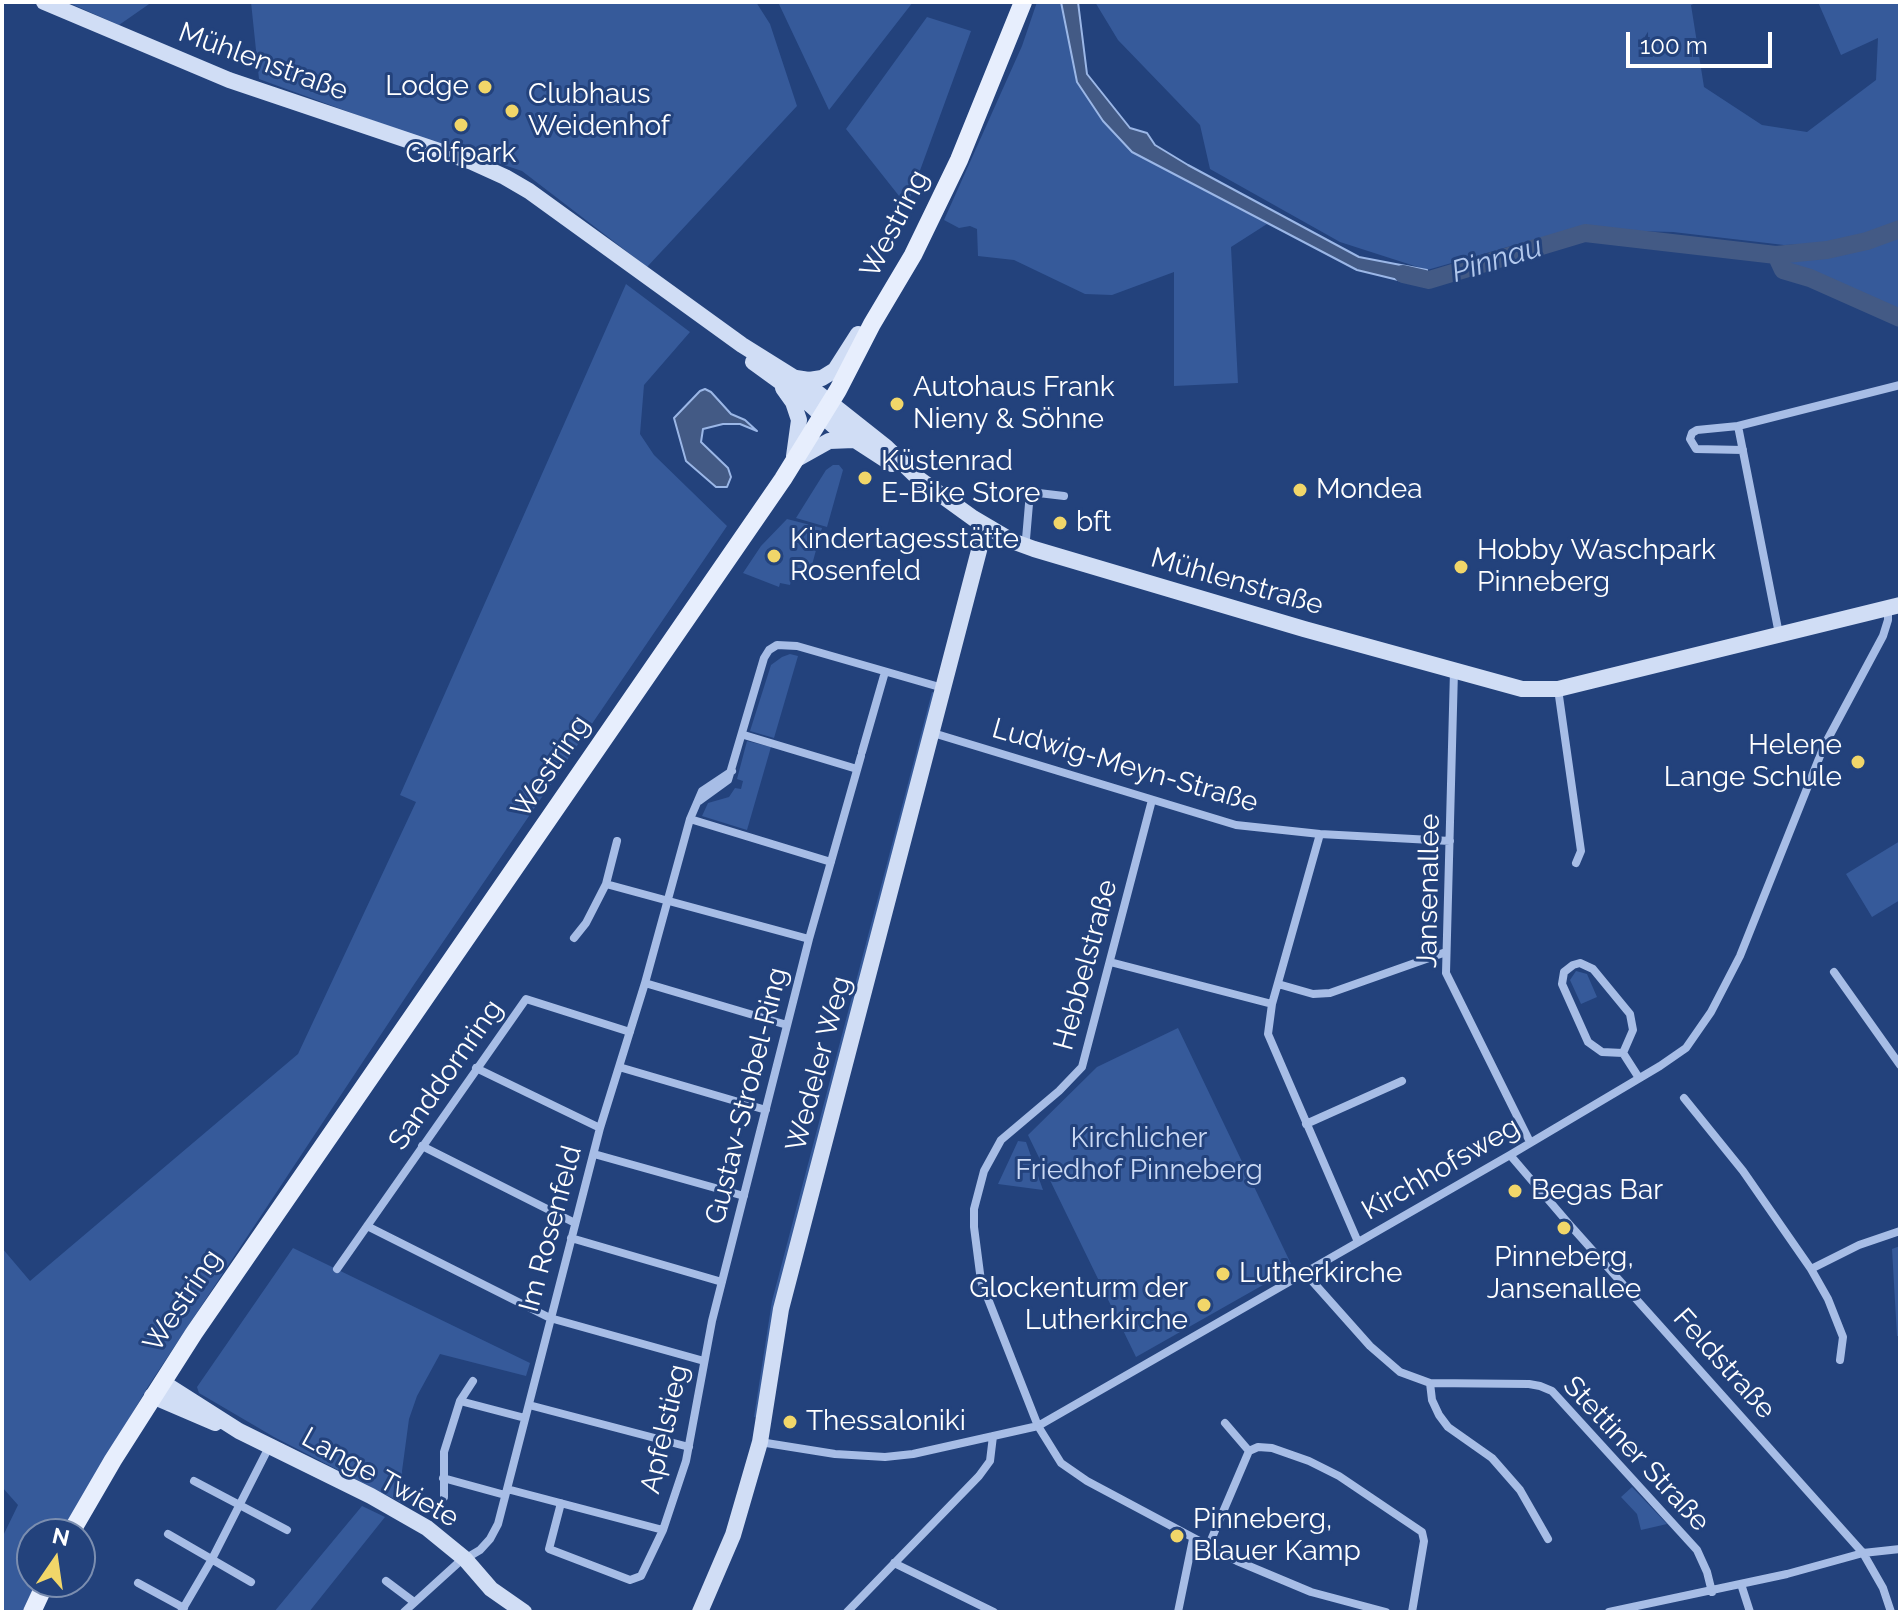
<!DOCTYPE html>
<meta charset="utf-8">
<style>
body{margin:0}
#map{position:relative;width:1902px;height:1614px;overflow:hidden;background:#23427c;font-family:Raleway,sans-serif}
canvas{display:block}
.frame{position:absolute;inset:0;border:4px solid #fff;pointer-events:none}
.north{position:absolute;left:16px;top:1518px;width:80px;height:80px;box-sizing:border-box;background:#23427c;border:2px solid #7b8eb0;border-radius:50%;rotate:13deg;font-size:22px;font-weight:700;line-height:32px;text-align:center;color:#fff}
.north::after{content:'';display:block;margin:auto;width:28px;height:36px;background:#f1d669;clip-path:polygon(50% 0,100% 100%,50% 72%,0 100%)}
.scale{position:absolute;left:1626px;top:32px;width:146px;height:36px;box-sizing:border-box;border:4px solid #fff;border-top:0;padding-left:10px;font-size:24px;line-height:28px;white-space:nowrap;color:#fff;-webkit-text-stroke:6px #23427c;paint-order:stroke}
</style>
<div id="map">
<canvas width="1902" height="1614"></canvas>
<div class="frame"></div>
<div class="north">N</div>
<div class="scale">100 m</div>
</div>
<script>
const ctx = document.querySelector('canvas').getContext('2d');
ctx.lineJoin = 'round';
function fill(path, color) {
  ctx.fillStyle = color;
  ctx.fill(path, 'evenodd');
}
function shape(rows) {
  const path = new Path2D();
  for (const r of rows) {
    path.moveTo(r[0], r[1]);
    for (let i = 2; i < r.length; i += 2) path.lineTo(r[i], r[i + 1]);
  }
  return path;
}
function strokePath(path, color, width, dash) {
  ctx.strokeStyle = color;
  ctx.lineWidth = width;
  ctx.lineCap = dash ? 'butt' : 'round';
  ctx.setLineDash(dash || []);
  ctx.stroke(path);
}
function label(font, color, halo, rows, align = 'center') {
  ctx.font = font + ' Raleway,sans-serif';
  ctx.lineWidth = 6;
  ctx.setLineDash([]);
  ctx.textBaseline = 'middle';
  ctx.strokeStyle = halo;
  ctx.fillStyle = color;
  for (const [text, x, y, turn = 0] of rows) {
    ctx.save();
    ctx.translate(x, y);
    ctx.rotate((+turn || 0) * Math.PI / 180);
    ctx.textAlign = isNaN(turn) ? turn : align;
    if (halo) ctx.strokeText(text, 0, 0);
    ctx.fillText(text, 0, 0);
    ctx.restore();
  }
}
fill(shape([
 [67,2,152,2,119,25],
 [251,2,756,2,770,24,797,106,647,267,522,171,390,127,259,79],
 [778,2,913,2,829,110],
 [1037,2,1061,2,1077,82,1103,122,1132,152,1267,224,1231,247,1238,383,1174,386,1174,272,1112,295,1085,294,1014,260,978,256,977,229,970,226,959,228,944,220,1022,46],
 [1095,2,1698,2,1691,5,1704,87,1762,125,1807,132,1876,80,1878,38,1841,55,1818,2,1900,2,1900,318,1810,278,1783,270,1776,255,1827,250,1860,242,1784,245,1673,232,1597,230,1511,246,1427,270,1340,242,1210,169,1200,125,1118,40],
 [927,17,971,31,907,206,846,129],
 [626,284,690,332,644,385,640,434,654,455,727,526,415,983,149,1385,61,1534,32,1534,32,1582,37,1582,22,1612,2,1612,2,1538,18,1505,2,1487,2,1248,30,1281,298,1054,416,802,400,795],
 [833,465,839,465,843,470,827,527,796,518,826,470],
 [787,519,822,528,809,576,793,572,790,585,780,583,779,587,743,573,761,546],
 [790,654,798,656,774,738,750,731,771,665,782,657],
 [932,692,935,693,759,1418,754,1417,772,1301],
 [747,741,771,747,747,830,702,816,708,803,729,797,735,788,741,789,743,781,737,779],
 [1900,841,1900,900,1872,917,1846,874],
 [1576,971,1587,974,1597,997,1581,1004,1570,980],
 [1178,1028,1293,1268,1136,1357,1028,1135,1097,1067],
 [1018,1141,1026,1142,1043,1190,998,1184],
 [1900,1246,1900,1336,1897,1336,1892,1249],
 [293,1248,530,1363,526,1376,440,1354,417,1396,409,1419,402,1471,404,1504,274,1437,199,1393,197,1387],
 [1632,1487,1667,1524,1641,1530,1637,1514,1621,1497],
 [362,1506,385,1517,309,1612,274,1612]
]), '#365a9a');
const water = shape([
 [1061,2,1078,2,1087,74,1130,128,1147,133,1155,145,1188,165,1359,257,1427,270,1427,287,1357,270,1132,152,1103,121,1077,82,1061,2],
 [705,389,711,392,731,414,745,420,757,431,740,424,723,424,703,429,701,442,728,468,731,477,727,487,716,487,686,461,674,418,700,391,705,389]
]);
fill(water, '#435a85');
strokePath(water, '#9bb7e7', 2);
strokePath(shape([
 [1776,255,1783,270,1810,278,1900,318],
 [1403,274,1429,280,1585,233,1776,255,1827,250,1867,241,1900,229]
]), '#435a85', 18);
strokePath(shape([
 [1738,426,1697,430,1692,433,1690,439,1696,449,1743,450],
 [1026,539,1030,492,1064,496],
 [1779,634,1738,426,1900,385],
 [1454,671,1446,973,1530,1142],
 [1558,689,1581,851,1576,863],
 [933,733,1236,825,1320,834,1450,841],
 [744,735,857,769],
 [862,752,885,672],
 [1152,800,1082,1067,1059,1091,1001,1140,984,1171,974,1209,974,1227,981,1281,1038,1426,1061,1463,1087,1481,1237,1561,1311,1592,1386,1612],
 [699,801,728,780,764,658,769,650,777,645,797,646,943,688],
 [690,819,831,862],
 [1320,834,1272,1004,1268,1034,1358,1242],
 [606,884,617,841],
 [574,938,586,923,606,884,809,939],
 [1110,962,1272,1004],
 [1834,972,1900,1065],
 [645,983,787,1025],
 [1278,984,1313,994,1330,993,1446,952],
 [1623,1053,1602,1052,1588,1042,1562,984,1564,972,1573,965,1580,963,1593,969,1630,1014,1633,1030,1623,1053,1639,1078],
 [619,1067,766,1110],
 [476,1068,600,1128],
 [1684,1098,1743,1171,1811,1269,1828,1299,1843,1337,1840,1360],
 [1306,1124,1402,1081],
 [422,1146,575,1223],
 [594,1154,744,1196],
 [1510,1155,1569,1224,1863,1553,1883,1588,1891,1612],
 [367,1226,550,1318,704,1361],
 [571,1238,722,1282],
 [337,1269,526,999,630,1032],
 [1811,1269,1859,1245,1900,1231],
 [1305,1273,1370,1346,1400,1372,1430,1383,1529,1384,1540,1386,1552,1391,1697,1550,1707,1572,1712,1592],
 [1430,1383,1432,1400,1439,1415,1448,1427,1492,1458,1520,1490,1548,1539],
 [460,1401,525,1418],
 [529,1405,689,1447],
 [1225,1423,1249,1451],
 [760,1442,835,1454,885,1457,913,1454,1038,1426,1510,1155,1660,1066,1686,1048,1711,1012,1740,956,1824,746,1883,636,1888,620,1888,608],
 [443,1478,505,1495],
 [194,1481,287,1530],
 [507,1489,663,1530],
 [444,1497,444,1452,460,1401,473,1381],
 [561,1503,549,1549,630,1580,641,1576,663,1530,686,1461,712,1321,809,939,861,756],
 [168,1534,251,1582],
 [1208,1547,1249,1451,1258,1447,1272,1448,1309,1461,1339,1476,1422,1532,1424,1541,1412,1612],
 [894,1563,994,1612],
 [386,1581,414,1602],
 [138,1583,184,1608],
 [1741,1584,1750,1612],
 [181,1612,212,1559,269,1447],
 [404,1612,458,1563,480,1550,490,1539,498,1524,600,1128,645,983,690,819,702,791,732,771],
 [847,1612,979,1476,990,1461,993,1436],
 [1178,1612,1193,1539],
 [1609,1612,1787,1574,1863,1553,1900,1549]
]), '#a7bde6', 8);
strokePath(shape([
 [44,2,229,80,472,162,505,177,529,191,742,345,814,390,886,447,919,479,973,518,1012,541,1034,549,1304,629,1522,689,1558,689,1900,605],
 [753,362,804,399,835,427,892,464],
 [796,378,809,380,822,378,835,370,858,334],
 [783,388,793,402,799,420,794,456],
 [795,460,829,441,854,440],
 [162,1382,239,1431,371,1496,427,1528,465,1559,491,1589,524,1612],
 [152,1396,215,1423],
 [700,1612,733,1535,760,1442,781,1309,982,539,987,528]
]), '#d0ddf5', 16);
strokePath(shape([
 [70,1534,113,1460,194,1333,783,479,838,390,872,324,913,255,959,160,1023,2],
 [32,1612,46,1582]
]), '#e7eefd', 18);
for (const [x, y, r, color] of [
 [485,87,8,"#f1d669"],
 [512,111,8,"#f1d669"],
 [461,125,8,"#f1d669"],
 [897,404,8,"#f1d669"],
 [865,478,8,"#f1d669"],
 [1300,490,8,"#f1d669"],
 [1060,523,8,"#f1d669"],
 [774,556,8,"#f1d669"],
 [1461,567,8,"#f1d669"],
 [1858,762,8,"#f1d669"],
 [1515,1191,8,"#f1d669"],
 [1564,1228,8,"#f1d669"],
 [1223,1274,8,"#f1d669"],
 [1204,1305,8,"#f1d669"],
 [790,1422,8,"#f1d669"],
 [1177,1536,8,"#f1d669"]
]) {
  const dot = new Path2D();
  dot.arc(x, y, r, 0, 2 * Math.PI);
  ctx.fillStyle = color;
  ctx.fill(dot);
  strokePath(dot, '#23427c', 3);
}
label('28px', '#fff', '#23427c', [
 ["Mühlenstraße",263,62,20],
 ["Westring",895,224,-63],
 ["Mühlenstraße",1237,582,16],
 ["Ludwig-Meyn-Straße",1125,766,16],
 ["Westring",551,767,-56],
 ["Jansenallee",1429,891,-89],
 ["Hebbelstraße",1086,965,-75],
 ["Wedeler Weg",819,1064,-75],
 ["Sanddornring",446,1075,-55],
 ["Gustav-Strobel-Ring",747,1096,-76],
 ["Kirchhofsweg",1441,1169,-30],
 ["Im Rosenfeld",551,1229,-75],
 ["Westring",183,1301,-56],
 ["Feldstraße",1724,1364,48],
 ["Apfelstieg",665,1429,-77],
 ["Stettiner Straße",1636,1454,47],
 ["Lange Twiete",380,1478,29]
]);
label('28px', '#fff', '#23427c', [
 ["Lodge",469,87,"right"],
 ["Clubhaus",528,95],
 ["Weidenhof",528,127],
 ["Golfpark",461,154,"center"],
 ["Autohaus Frank",913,388],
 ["Nieny & Söhne",913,420],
 ["Küstenrad",881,462],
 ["E-Bike Store",881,494],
 ["Mondea",1316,490],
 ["bft",1076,523],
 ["Kindertagesstätte",790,540],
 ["Rosenfeld",790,572],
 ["Hobby Waschpark",1477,551],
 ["Pinneberg",1477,583],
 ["Helene",1842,746,"right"],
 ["Lange Schule",1842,778,"right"],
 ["Begas Bar",1531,1191],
 ["Pinneberg,",1564,1258,"center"],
 ["Jansenallee",1564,1290,"center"],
 ["Lutherkirche",1239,1274],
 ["Glockenturm der",1188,1289,"right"],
 ["Lutherkirche",1188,1321,"right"],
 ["Thessaloniki",806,1422],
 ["Pinneberg,",1193,1520],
 ["Blauer Kamp",1193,1552]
], 'left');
label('28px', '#cad9f4', '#23427c', [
 ["Kirchlicher",1139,1139],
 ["Friedhof Pinneberg",1139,1171]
]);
label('italic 30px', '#b2c8ed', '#23427c', [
 ["Pinnau",1497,260,-17]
]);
</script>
